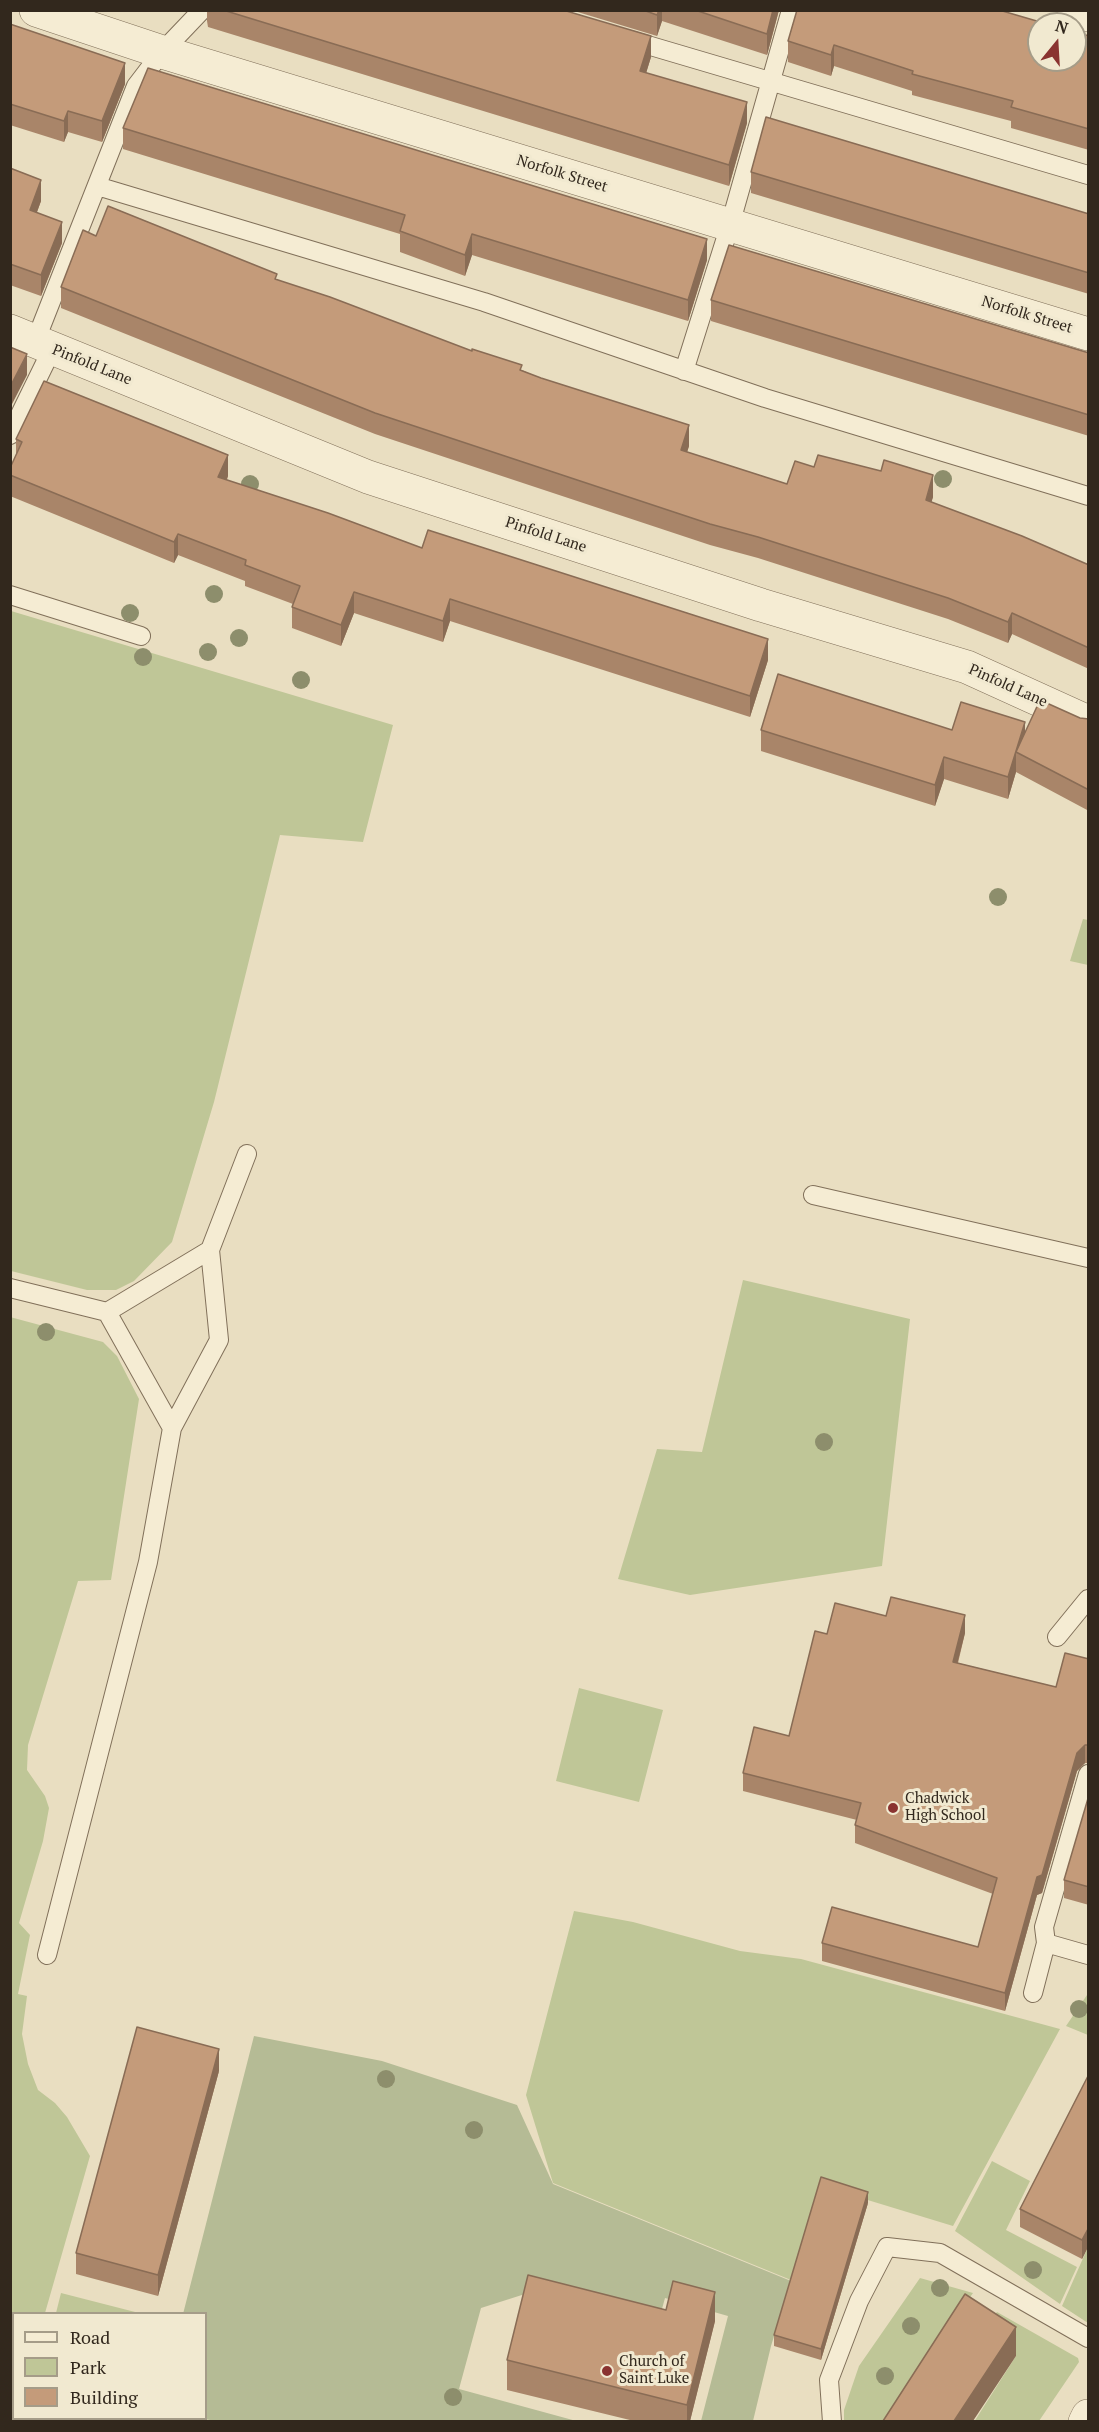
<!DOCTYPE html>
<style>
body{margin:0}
#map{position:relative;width:1099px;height:2432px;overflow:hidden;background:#e9dec1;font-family:"PT Serif",serif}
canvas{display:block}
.frame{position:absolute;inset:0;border:12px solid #32281d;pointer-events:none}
.legend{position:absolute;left:12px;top:2312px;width:195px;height:108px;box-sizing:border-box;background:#f1e9d0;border:2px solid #a59c88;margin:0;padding:8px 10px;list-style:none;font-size:18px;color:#32281d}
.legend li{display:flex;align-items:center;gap:12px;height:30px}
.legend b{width:30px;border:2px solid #a59c88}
.north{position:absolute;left:1027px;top:12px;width:60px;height:60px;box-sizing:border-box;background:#f1e9d0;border:2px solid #a59c88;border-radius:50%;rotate:18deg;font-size:16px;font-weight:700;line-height:24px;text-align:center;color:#32281d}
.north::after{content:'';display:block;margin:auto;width:21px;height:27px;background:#8a3330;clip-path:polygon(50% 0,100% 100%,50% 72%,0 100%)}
</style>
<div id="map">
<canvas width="1099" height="2432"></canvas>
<div class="frame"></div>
<ul class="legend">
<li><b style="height:8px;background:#f5ecd3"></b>Road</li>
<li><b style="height:16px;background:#bfc697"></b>Park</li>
<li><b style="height:16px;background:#c49b7a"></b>Building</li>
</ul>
<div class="north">N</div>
</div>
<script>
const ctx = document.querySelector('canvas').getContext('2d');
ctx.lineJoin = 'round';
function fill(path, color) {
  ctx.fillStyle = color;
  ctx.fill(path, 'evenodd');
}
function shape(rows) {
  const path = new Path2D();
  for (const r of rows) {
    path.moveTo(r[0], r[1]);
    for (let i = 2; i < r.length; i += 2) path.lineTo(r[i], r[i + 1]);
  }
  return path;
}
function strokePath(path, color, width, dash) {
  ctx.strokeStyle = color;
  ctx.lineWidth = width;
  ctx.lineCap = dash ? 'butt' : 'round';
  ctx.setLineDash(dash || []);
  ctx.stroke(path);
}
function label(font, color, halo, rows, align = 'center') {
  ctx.font = font + ' "PT Serif",serif';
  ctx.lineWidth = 6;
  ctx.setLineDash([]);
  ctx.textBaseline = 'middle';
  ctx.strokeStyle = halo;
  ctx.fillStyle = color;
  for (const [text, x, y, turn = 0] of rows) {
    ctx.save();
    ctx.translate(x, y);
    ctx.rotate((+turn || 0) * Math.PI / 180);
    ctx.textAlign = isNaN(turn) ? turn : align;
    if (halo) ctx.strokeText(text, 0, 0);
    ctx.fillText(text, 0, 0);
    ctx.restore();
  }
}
fill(shape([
 [11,611,393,725,363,842,280,835,214,1102,172,1242,134,1281,116,1290,87,1290,11,1271],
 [1083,919,1088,920,1088,965,1070,961],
 [743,1280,910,1319,882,1566,690,1595,618,1579,657,1449,702,1452],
 [10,1317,103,1342,117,1356,139,1399,111,1580,78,1581,28,1745,27,1770,45,1796,49,1808,43,1841,19,1923,30,1935,18,1994,27,1996,22,2034,28,2064,38,2090,55,2103,67,2117,90,2156,45,2313,14,2314,13,2365,10,2365],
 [579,1688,663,1710,639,1802,556,1781],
 [574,1911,633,1922,740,1951,801,1959,1060,2029,953,2226,848,2194,791,2280,553,2183,526,2095],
 [1087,1995,1088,1995,1088,2035,1066,2026],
 [992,2161,1030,2181,1006,2230,1077,2267,1060,2304,955,2231],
 [1088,2247,1088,2323,1062,2306],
 [920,2278,973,2293,956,2317,901,2421,844,2421,844,2410,859,2366],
 [61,2293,139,2313,56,2313],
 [997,2312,1078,2358,1079,2362,1039,2421,974,2422,1016,2356,981,2333]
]), '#bfc697');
fill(shape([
 [254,2036,382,2061,517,2105,553,2184,791,2281,771,2346,753,2421,701,2421,728,2316,665,2298,657,2327,525,2294,481,2308,459,2389,580,2422,223,2422,204,2419,206,2314,183,2314]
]), '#b5bb95');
const service = shape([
 [627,39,1088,175],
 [97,186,484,302,765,398,1088,496],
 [35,342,136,86,162,52,202,10],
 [684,371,730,225,791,10],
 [10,435,52,349],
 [10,595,141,636],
 [813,1195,1088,1258],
 [10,1288,107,1312,172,1428],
 [107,1312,210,1250],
 [1057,1637,1088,1599],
 [1088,1774,1044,1927,1046,1943,1088,1955],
 [47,1955,148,1562,172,1428,219,1340,210,1250,247,1154],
 [1033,1993,1046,1943],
 [832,2422,829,2380,859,2301,887,2247,940,2253,1088,2338]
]);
const minor = shape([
 [36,10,162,52,1088,334],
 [1074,10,1088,15],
 [10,331,368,477,761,605,967,667,1088,722],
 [1085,2422,1088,2416]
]);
strokePath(service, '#81705a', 20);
strokePath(minor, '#81705a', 34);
strokePath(service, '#f5ecd3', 18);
strokePath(minor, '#f5ecd3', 33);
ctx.fillStyle = '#8d8e6c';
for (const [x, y] of [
 [943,479],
 [250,484],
 [214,594],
 [130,613],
 [239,638],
 [208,652],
 [143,657],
 [301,680],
 [998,897],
 [46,1332],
 [824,1442],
 [1079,2009],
 [386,2079],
 [474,2130],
 [1033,2270],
 [940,2288],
 [911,2326],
 [885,2376],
 [453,2397]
]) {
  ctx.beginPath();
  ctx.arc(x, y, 9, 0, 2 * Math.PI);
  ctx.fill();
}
fill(shape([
 [207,10,563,10,651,57,646,73,747,123,729,186,208,27,207,21],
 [571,10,779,10,767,55,662,21,657,36],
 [10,24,125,84,102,142,68,132,64,142,10,125],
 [1089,36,1089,150,1011,128,1011,121,912,95,912,91,834,66,831,76,788,62,788,41],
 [123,128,707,260,688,321,472,255,465,276,400,252,400,234,123,149],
 [10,168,41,201,37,212,62,243,41,296,10,285],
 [751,172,1089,214,1089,294,751,193],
 [96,236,277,280,522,370,689,446,687,452,787,484,814,467,933,497,931,502,1089,565,1089,669,1012,634,1008,643,948,619,758,558,710,545,375,434,61,308,61,287],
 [711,300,1089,353,1089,436,711,321],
 [16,439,228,476,227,480,422,548,768,660,750,717,450,621,443,642,354,613,341,646,292,628,292,607,293,604,245,586,245,581,178,555,174,563,10,496,10,468,16,456],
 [1080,718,1089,719,1089,811,1016,772,1008,799,944,779,935,806,761,751,761,730,952,730,1025,732],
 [886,1616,965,1633,958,1663,1056,1687,1089,1659,1089,1763,1085,1763,1077,1771,1042,1893,1037,1895,1005,2011,822,1961,822,1943,978,1947,993,1894,855,1843,855,1825,857,1820,743,1791,743,1773,789,1736,827,1634],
 [1089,1795,1089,1905,1064,1898,1064,1880],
 [219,2071,158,2296,76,2274,76,2253],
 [1089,2074,1089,2245,1082,2259,1020,2227,1020,2209],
 [868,2203,821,2360,774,2346,774,2335],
 [666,2310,715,2321,690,2421,634,2421,507,2390,507,2360]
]), '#a98569');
fill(shape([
 [659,10,662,10,662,21,657,36,657,15],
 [773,10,779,10,767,55,767,34],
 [651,36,651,57,640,93,640,71],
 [834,45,834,66,831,76,831,55],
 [125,63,125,84,102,142,102,121],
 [747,102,747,123,729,186,729,165],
 [68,111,68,132,64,142,64,121],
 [41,180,41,201,30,231,30,210],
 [62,222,62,243,41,296,41,275],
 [472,234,472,255,465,276,465,255],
 [707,239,707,260,688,321,688,300],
 [27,354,27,375,10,408,10,387],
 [689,425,689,446,681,471,681,450],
 [228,455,228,476,218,498,218,477],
 [933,475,933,497,926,521,926,500],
 [178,534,178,555,174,563,174,542],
 [354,592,354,613,341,646,341,625],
 [450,599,450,621,443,642,443,621],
 [1012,613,1012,634,1008,643,1008,622],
 [768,639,768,660,750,717,750,696],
 [1025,722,1025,743,1016,752,1016,772,1008,799,1008,777],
 [944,757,944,779,935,806,935,785],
 [965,1615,965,1633,953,1680,953,1662],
 [1085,1745,1085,1763,1077,1771,1042,1893,1037,1895,1005,2011,1005,1993,1037,1877,1077,1753],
 [219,2049,219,2071,158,2296,158,2275],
 [868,2192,868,2203,821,2360,821,2349],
 [1089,2227,1089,2245,1082,2259,1082,2240],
 [715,2292,715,2321,690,2421,687,2421,687,2405],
 [1016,2327,1016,2356,973,2421,954,2421]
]), '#896c55');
const building = shape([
 [223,10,563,10,651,36,640,71,747,102,729,165,223,10],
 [643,10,659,10,657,15,643,10],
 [695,10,773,10,767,34,695,10],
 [797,10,999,10,1047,24,1039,24,1039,60,1075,60,1075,32,1089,36,1089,129,1011,107,1013,101,912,74,913,71,834,45,831,55,788,41,797,10],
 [10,24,125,63,102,121,68,111,64,121,10,104,10,24],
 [148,68,707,239,688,300,472,234,465,255,400,231,405,215,123,128,148,68],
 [766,117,1089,214,1089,273,751,172,766,117],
 [10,168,41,180,30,210,62,222,41,275,10,264,10,168],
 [108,206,277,274,275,279,330,297,472,351,472,349,522,365,520,370,541,378,689,425,681,450,787,484,795,461,814,467,818,455,881,471,884,460,933,475,926,500,1022,536,1089,565,1089,648,1012,613,1008,622,948,598,758,537,710,524,375,413,61,287,83,230,96,236,108,206],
 [729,245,1089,353,1089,415,711,300,729,245],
 [10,347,27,354,10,387,10,347],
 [44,381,228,455,218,477,328,513,422,548,428,530,768,639,750,696,450,599,443,621,354,592,341,625,292,607,300,586,245,565,246,560,178,534,174,542,10,475,10,468,22,442,16,439,44,381],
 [778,674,952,730,961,702,1025,722,1008,777,944,757,935,785,761,730,778,674],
 [1040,700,1080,718,1089,719,1089,790,1016,752,1040,700],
 [891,1597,965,1615,953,1662,1056,1687,1065,1653,1089,1659,1089,1745,1085,1745,1077,1753,1042,1875,1037,1877,1005,1993,822,1943,832,1907,978,1947,997,1878,855,1825,861,1803,743,1773,754,1727,789,1736,815,1631,827,1634,835,1603,886,1616,891,1597],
 [1089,1795,1089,1887,1064,1880,1089,1795],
 [137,2027,219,2049,158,2275,76,2253,137,2027],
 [1089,2074,1089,2227,1082,2240,1020,2209,1089,2074],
 [821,2177,868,2192,821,2349,774,2335,821,2177],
 [528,2275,666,2310,673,2281,715,2292,687,2405,507,2360,528,2275],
 [965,2294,1016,2327,954,2421,883,2421,965,2294],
 [86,2418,114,2418,116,2421,79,2421,86,2418]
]);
fill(building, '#c49b7a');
strokePath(building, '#896c55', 1.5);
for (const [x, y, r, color] of [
 [893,1808,6,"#8a3330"],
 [607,2371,6,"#8a3330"]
]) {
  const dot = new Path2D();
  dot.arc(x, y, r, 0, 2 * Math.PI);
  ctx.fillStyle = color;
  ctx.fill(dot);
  strokePath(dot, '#f1e9d0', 2);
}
label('15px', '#32281d', '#f1e9d0', [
 ["Norfolk Street",562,174,17],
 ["Norfolk Street",1027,315,17],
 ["Pinfold Lane",92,365,22],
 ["Pinfold Lane",546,535,18],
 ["Pinfold Lane",1008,686,24]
]);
label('15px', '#32281d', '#f1e9d0', [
 ["Chadwick",905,1799],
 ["High School",905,1816],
 ["Church of",619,2362],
 ["Saint Luke",619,2379]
], 'left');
</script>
